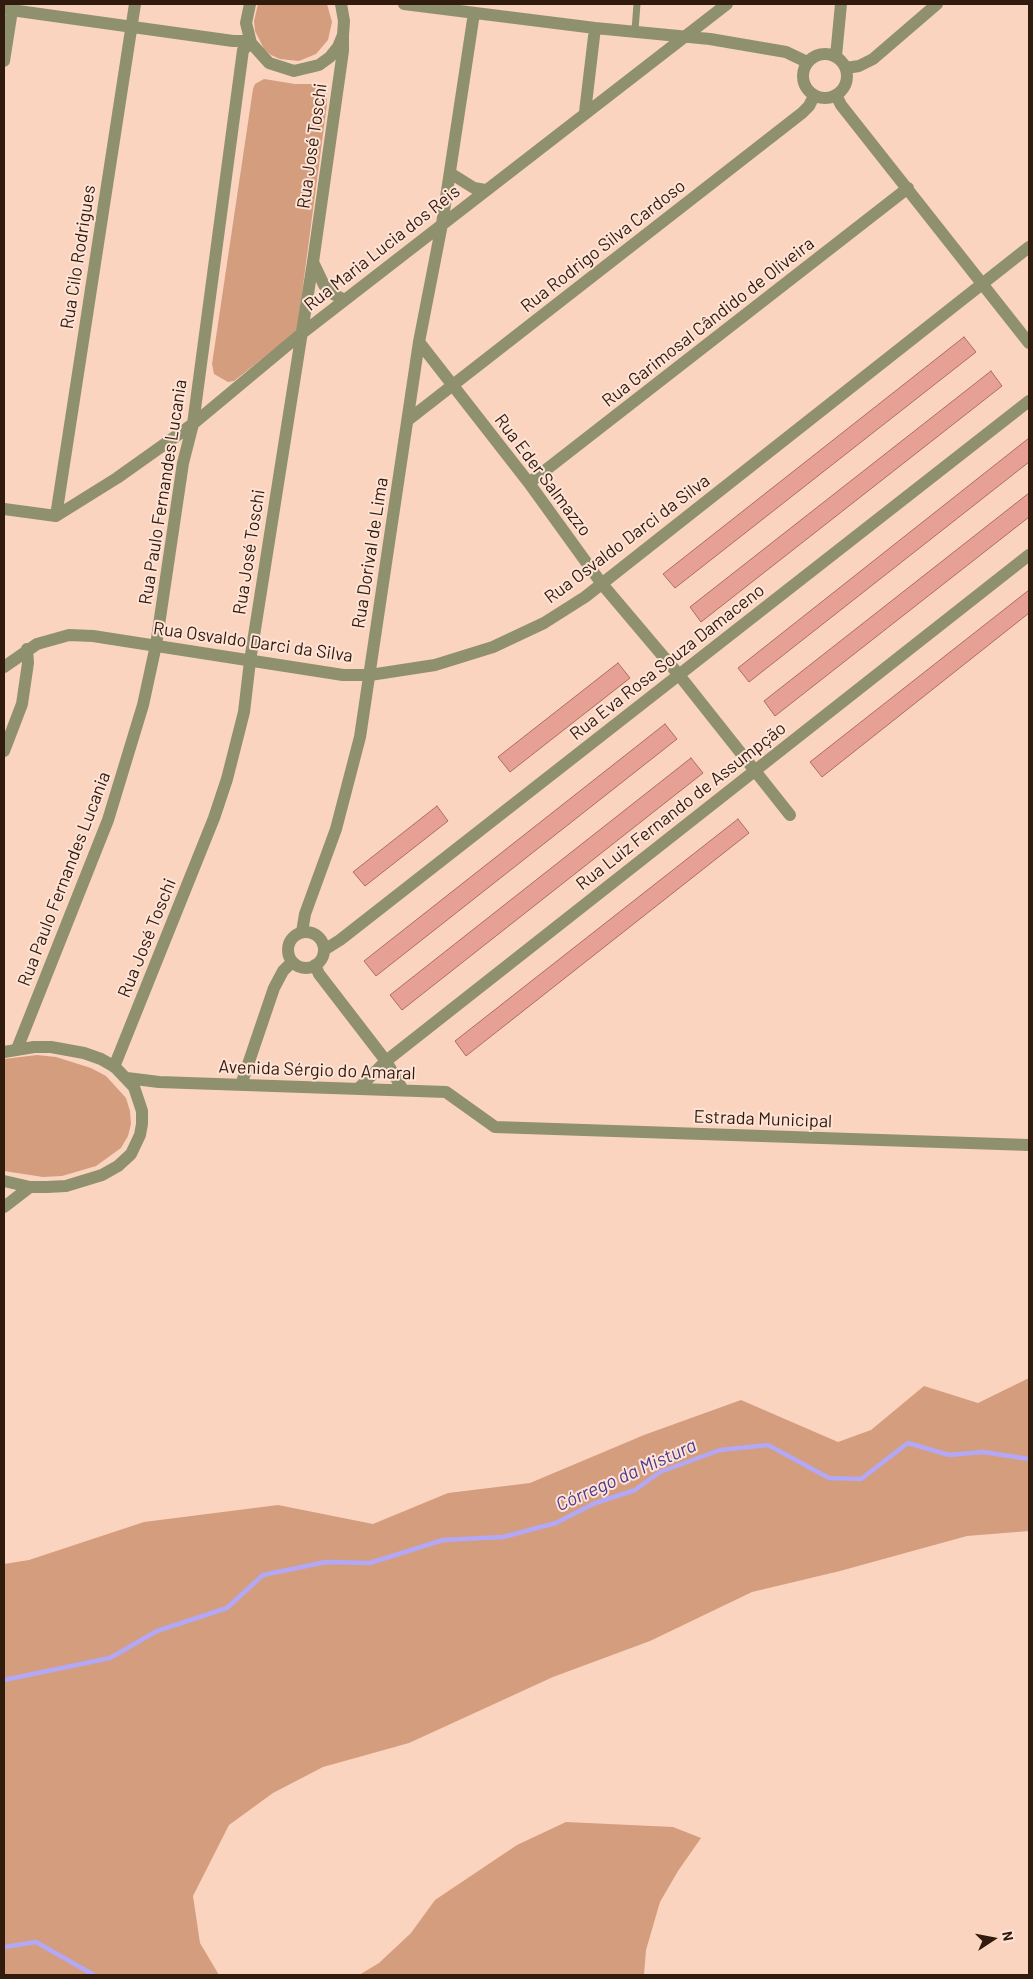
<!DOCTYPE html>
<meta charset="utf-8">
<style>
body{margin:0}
#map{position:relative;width:1033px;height:1979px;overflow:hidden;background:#fad4bf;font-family:Barlow,sans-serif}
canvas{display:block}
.frame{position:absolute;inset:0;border:5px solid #311b0d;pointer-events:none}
.north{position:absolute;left:968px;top:1914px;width:50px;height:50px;-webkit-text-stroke:4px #fee4d6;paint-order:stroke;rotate:79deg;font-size:14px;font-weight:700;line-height:20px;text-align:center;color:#311b0d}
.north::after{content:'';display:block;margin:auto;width:18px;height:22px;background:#311b0d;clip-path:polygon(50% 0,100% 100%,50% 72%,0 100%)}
</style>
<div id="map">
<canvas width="1033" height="1979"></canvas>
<div class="frame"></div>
<div class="north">N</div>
</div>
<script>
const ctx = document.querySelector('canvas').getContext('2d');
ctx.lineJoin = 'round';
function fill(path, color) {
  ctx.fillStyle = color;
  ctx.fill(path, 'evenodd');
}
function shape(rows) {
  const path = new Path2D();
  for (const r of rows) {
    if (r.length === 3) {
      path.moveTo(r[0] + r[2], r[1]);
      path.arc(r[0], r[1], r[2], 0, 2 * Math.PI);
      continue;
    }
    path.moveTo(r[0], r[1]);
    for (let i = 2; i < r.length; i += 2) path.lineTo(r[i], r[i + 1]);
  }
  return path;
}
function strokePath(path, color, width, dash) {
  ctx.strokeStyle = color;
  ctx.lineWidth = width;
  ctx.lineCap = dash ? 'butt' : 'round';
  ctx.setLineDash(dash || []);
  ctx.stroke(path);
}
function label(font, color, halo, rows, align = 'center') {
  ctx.font = font + ' Barlow,sans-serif';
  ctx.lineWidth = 4;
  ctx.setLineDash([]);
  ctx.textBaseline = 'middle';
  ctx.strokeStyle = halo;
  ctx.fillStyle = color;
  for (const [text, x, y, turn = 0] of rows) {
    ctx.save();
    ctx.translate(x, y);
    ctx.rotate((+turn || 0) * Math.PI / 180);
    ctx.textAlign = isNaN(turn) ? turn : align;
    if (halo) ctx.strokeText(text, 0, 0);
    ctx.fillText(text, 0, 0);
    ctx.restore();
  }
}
fill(shape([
 [258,4,327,4,332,22,328,40,316,54,299,61,280,59,271,55,264,49,255,31,254,21],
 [264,79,295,84,318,84,326,90,327,104,297,331,234,381,228,382,214,374,212,364,253,89,255,84],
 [37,1055,56,1057,91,1068,106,1076,126,1098,130,1111,131,1124,128,1136,121,1148,96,1166,62,1176,43,1177,4,1171,4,1059],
 [1029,1378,1029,1531,967,1536,840,1571,752,1592,650,1641,553,1677,409,1743,323,1767,273,1793,229,1825,193,1896,200,1943,219,1975,4,1975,4,1564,29,1560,144,1522,278,1505,373,1524,448,1493,530,1483,644,1435,741,1400,838,1442,871,1430,924,1386,978,1403],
 [566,1822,673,1827,701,1838,678,1871,660,1902,646,1950,644,1975,359,1975,379,1963,411,1933,435,1900,517,1845]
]), '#d49d7e');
strokePath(shape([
 [4,1680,110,1658,157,1631,227,1608,263,1575,326,1562,370,1563,443,1540,503,1537,556,1523,593,1504,635,1490,660,1472,720,1450,768,1445,829,1478,861,1479,908,1443,949,1455,983,1452,1029,1459],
 [4,1947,36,1942,94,1975]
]), '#b3a8f6', 4.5);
const building = shape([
 [964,337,976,352,675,588,663,574,964,337],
 [991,371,1002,386,701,622,690,607,991,371],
 [1029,438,1029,462,749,682,738,668,1029,438],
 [1029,493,1029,517,775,716,764,701,1029,493],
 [1029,590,1029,613,822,777,810,762,1029,590],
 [618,663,630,678,510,772,498,757,618,663],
 [665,724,677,739,376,976,364,961,665,724],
 [691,758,703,773,402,1010,390,995,691,758],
 [437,806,448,821,365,886,353,872,437,806],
 [738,819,749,833,466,1056,455,1041,738,819]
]);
fill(building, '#e7a194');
strokePath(building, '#ad6b60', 1);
strokePath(shape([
 [635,30,637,4]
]), '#8f916e', 7);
strokePath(shape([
 [250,4,246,23,251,43,269,63,294,71,319,65,330,57,338,47,343,35,344,21,341,4],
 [404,4,595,28,710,39,786,52,807,62],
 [4,9,233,41,250,41],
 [825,76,22],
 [836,56,841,4],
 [4,61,13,4],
 [846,68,859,66,873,59,937,4],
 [836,95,841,105,1029,343],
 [585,112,595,28],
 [450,173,474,188,485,190],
 [313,262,324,285,333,294,345,300],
 [419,342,529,483,602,584,679,675,790,815],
 [408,420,802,113,809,106,814,96],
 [529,483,908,188],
 [4,509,56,516],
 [56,516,117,478,193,424,301,334,727,4],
 [56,516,135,4],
 [4,667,37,644,69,635,93,636,343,675,370,675,435,665,493,647,544,623,585,597,1029,247],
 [4,751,22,704,28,663,27,649],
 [306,950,18],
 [302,932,305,914,336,829,360,737,419,342,442,224,474,13],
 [324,950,340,940,1029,401],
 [315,965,319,974,386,1061,403,1090],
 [17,1049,108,820,143,705,156,645,183,463,193,424,243,50,251,43],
 [4,1052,34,1047,51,1047,84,1053,101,1059,115,1067,134,1087,142,1111,142,1124,140,1135,131,1154,118,1166,102,1175,66,1186,47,1187,30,1187,4,1181],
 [114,1067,214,818,227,779,244,712,250,661,313,262,343,51,343,35],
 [127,1078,159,1082,446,1092,495,1127,1029,1145],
 [241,1085,274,988,283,971,292,962],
 [358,1089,386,1061,1029,555],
 [4,1207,30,1187]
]), '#8f916e', 12);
label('18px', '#311b0d', '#fee4d6', [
 ["Rua José Toschi",312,146,-82],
 ["Rua Rodrigo Silva Cardoso",603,246,-38],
 ["Rua Maria Lucia dos Reis",382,248,-38],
 ["Rua Cilo Rodrigues",78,257,-81],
 ["Rua Garimosal Cândido de Oliveira",708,322,-38],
 ["Rua Eder Salmazzo",543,475,53],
 ["Rua Paulo Fernandes Lucania",163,492,-81],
 ["Rua Osvaldo Darci da Silva",627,539,-37],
 ["Rua José Toschi",249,552,-81],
 ["Rua Dorival de Lima",370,553,-81],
 ["Rua Osvaldo Darci da Silva",253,642,8],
 ["Rua Eva Rosa Souza Damaceno",667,662,-38],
 ["Rua Luiz Fernando de Assumpção",681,806,-38],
 ["Rua Paulo Fernandes Lucania",64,879,-69],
 ["Rua José Toschi",147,938,-68],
 ["Avenida Sérgio do Amaral",317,1070,2],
 ["Estrada Municipal",763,1119,2]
]);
label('italic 19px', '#4e3891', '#fee4d6', [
 ["Córrego da Mistura",626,1475,-24]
]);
</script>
